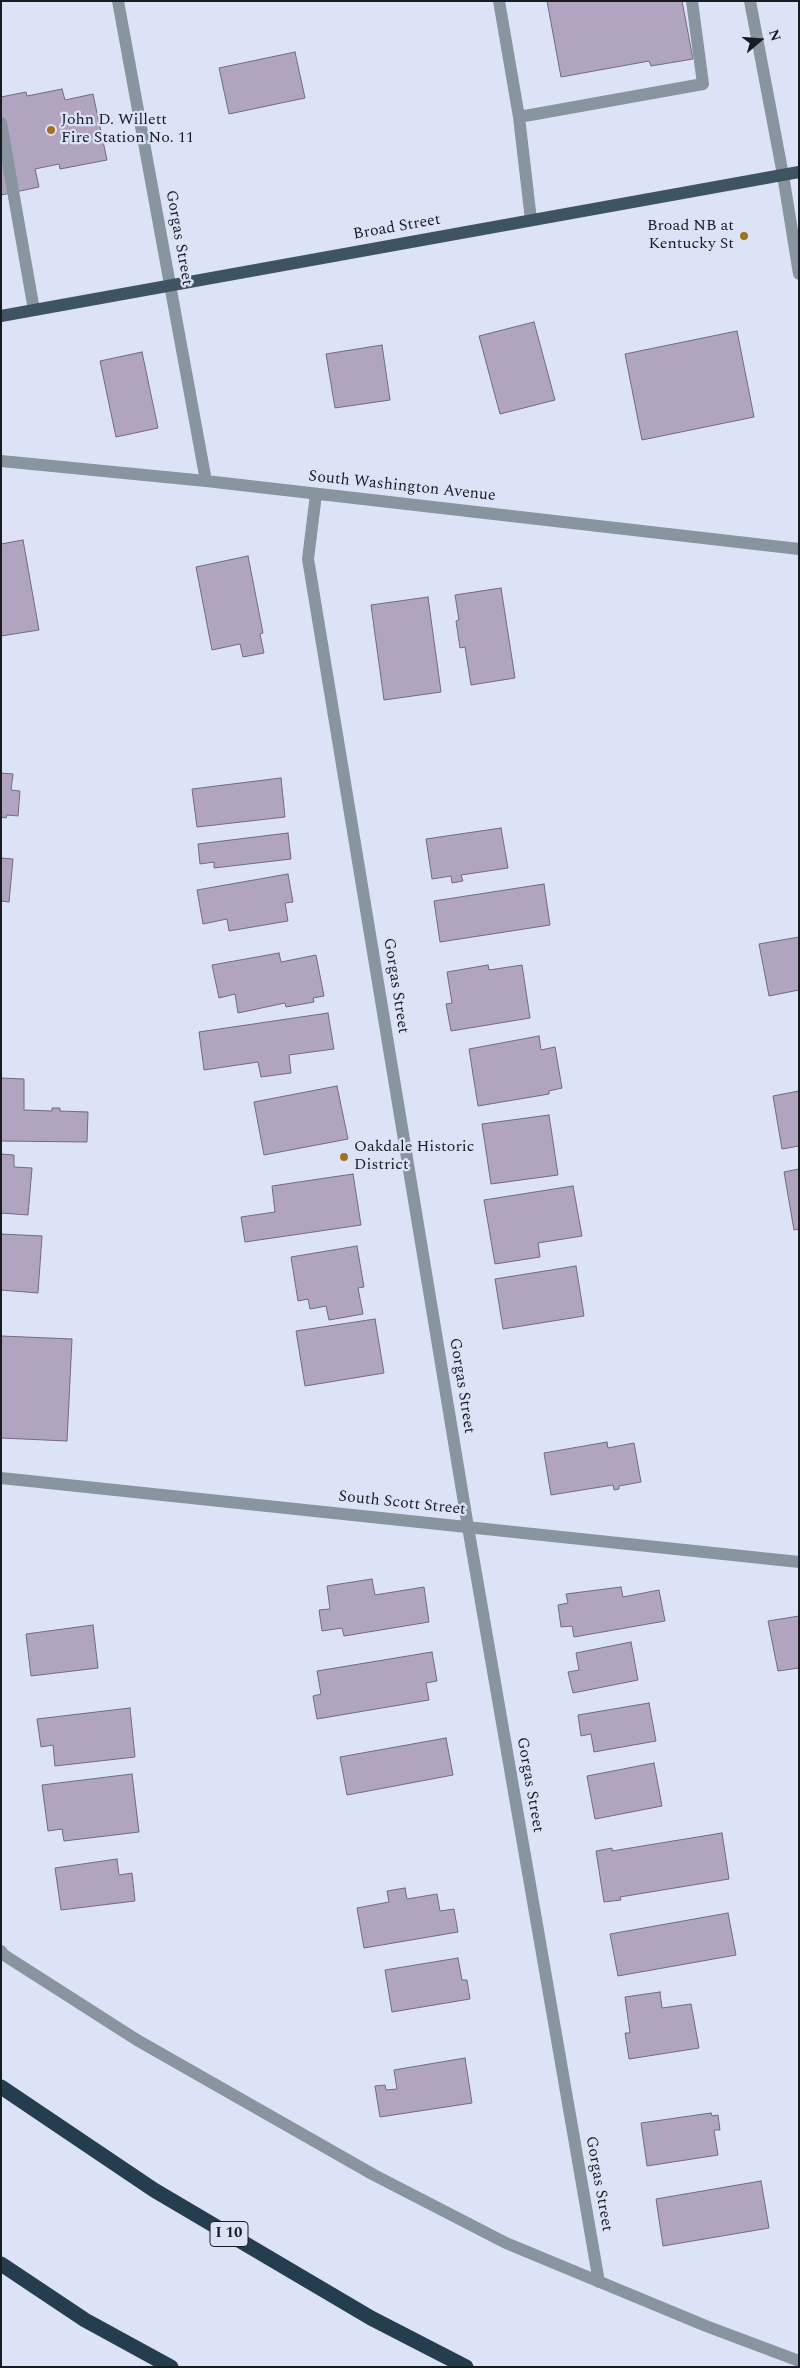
<!DOCTYPE html>
<style>
body{margin:0}
#map{position:relative;width:800px;height:2368px;overflow:hidden;background:#dde3f7;font-family:Spectral,serif}
canvas{display:block}
.frame{position:absolute;inset:0;border:2px solid #191b23;pointer-events:none}
.north{position:absolute;left:735px;top:15px;width:50px;height:50px;-webkit-text-stroke:4px #dde3f7;paint-order:stroke;rotate:72deg;font-size:14px;font-weight:700;line-height:20px;text-align:center;color:#191b23}
.north::after{content:'';display:block;margin:auto;width:18px;height:22px;background:#191b23;clip-path:polygon(50% 0,100% 100%,50% 72%,0 100%)}
</style>
<div id="map">
<canvas width="800" height="2368"></canvas>
<div class="frame"></div>
<div class="north">N</div>
</div>
<script>
const ctx = document.querySelector('canvas').getContext('2d');
ctx.lineJoin = 'round';
function fill(path, color) {
  ctx.fillStyle = color;
  ctx.fill(path, 'evenodd');
}
function shape(rows) {
  const path = new Path2D();
  for (const r of rows) {
    path.moveTo(r[0], r[1]);
    for (let i = 2; i < r.length; i += 2) path.lineTo(r[i], r[i + 1]);
  }
  return path;
}
function strokePath(path, color, width, dash) {
  ctx.strokeStyle = color;
  ctx.lineWidth = width;
  ctx.lineCap = dash ? 'butt' : 'round';
  ctx.setLineDash(dash || []);
  ctx.stroke(path);
}
function label(font, color, halo, rows, align = 'center') {
  ctx.font = font + ' Spectral,serif';
  ctx.lineWidth = 4.5;
  ctx.setLineDash([]);
  ctx.textBaseline = 'middle';
  ctx.strokeStyle = halo;
  ctx.fillStyle = color;
  for (const [text, x, y, turn = 0] of rows) {
    ctx.save();
    ctx.translate(x, y);
    ctx.rotate((+turn || 0) * Math.PI / 180);
    ctx.textAlign = isNaN(turn) ? turn : align;
    if (halo) ctx.strokeText(text, 0, 0);
    ctx.fillText(text, 0, 0);
    ctx.restore();
  }
}
const building = shape([
 [547,1,682,1,693,59,651,66,649,61,561,77,547,1],
 [295,52,305,98,229,114,219,68,295,52],
 [62,89,65,100,93,94,107,160,60,169,59,164,35,169,39,187,1,195,1,97,26,92,27,96,62,89],
 [534,322,555,400,500,414,479,336,534,322],
 [737,331,754,417,642,440,625,354,737,331],
 [382,345,390,400,335,408,326,354,382,345],
 [142,352,158,428,116,437,100,361,142,352],
 [23,540,39,630,1,636,1,544,23,540],
 [248,556,263,633,260,634,264,653,243,657,240,644,212,650,196,567,248,556],
 [501,588,515,678,471,685,465,647,460,648,456,621,459,620,455,595,501,588],
 [428,597,441,692,384,700,371,605,428,597],
 [1,773,13,774,11,790,20,791,18,816,7,815,6,818,1,817,1,773],
 [281,778,285,817,197,827,192,789,281,778],
 [501,828,508,868,461,875,463,881,452,883,451,876,432,879,426,839,501,828],
 [288,833,291,859,214,868,214,862,200,864,198,844,288,833],
 [1,858,13,859,9,902,1,901,1,858],
 [288,874,293,902,285,903,288,921,229,931,227,919,203,924,197,890,288,874],
 [544,884,550,925,440,942,434,901,544,884],
 [799,937,799,990,769,996,759,944,799,937],
 [279,953,281,962,316,955,324,996,313,998,314,1002,286,1007,285,1003,238,1013,235,994,219,998,212,965,279,953],
 [488,965,489,970,522,965,530,1018,451,1031,446,1004,452,1003,447,972,488,965],
 [328,1013,334,1049,289,1055,291,1073,261,1077,258,1062,204,1070,199,1032,328,1013],
 [539,1036,541,1050,555,1047,562,1088,549,1091,549,1094,478,1106,469,1049,539,1036],
 [1,1078,24,1079,24,1110,52,1111,52,1108,60,1108,60,1111,88,1112,87,1142,1,1141,1,1078],
 [337,1086,348,1139,264,1155,254,1102,337,1086],
 [799,1091,799,1146,782,1149,773,1096,799,1091],
 [549,1115,558,1175,491,1184,482,1124,549,1115],
 [1,1154,14,1155,14,1167,32,1168,28,1215,1,1213,1,1154],
 [799,1169,799,1229,794,1230,784,1172,799,1169],
 [353,1174,361,1225,245,1242,241,1217,275,1212,272,1186,353,1174],
 [573,1186,582,1236,538,1243,540,1257,495,1264,484,1200,573,1186],
 [1,1234,42,1236,38,1293,1,1290,1,1234],
 [357,1246,364,1287,358,1288,363,1314,329,1320,326,1306,310,1309,308,1299,298,1301,291,1257,357,1246],
 [576,1266,584,1316,503,1329,495,1279,576,1266],
 [375,1319,384,1373,305,1386,296,1331,375,1319],
 [1,1336,72,1339,67,1441,1,1438,1,1336],
 [607,1442,608,1448,634,1443,641,1482,619,1486,619,1489,614,1490,613,1485,551,1495,544,1453,607,1442],
 [372,1579,375,1595,424,1587,429,1622,344,1636,342,1628,322,1631,319,1610,330,1609,327,1586,372,1579],
 [621,1587,623,1597,659,1590,665,1621,574,1637,572,1626,561,1627,558,1605,568,1603,566,1594,621,1587],
 [799,1616,799,1668,778,1671,768,1621,799,1616],
 [93,1625,98,1668,31,1676,26,1634,93,1625],
 [631,1642,638,1680,573,1693,568,1672,579,1670,576,1653,631,1642],
 [432,1652,437,1681,426,1683,429,1700,317,1719,313,1696,321,1694,317,1671,432,1652],
 [649,1703,656,1741,594,1752,591,1734,581,1736,578,1715,649,1703],
 [130,1708,135,1757,55,1766,53,1745,41,1747,37,1719,130,1708],
 [446,1738,453,1775,347,1795,340,1757,446,1738],
 [654,1763,662,1806,595,1819,587,1776,654,1763],
 [132,1774,139,1832,64,1841,62,1829,48,1831,42,1785,132,1774],
 [722,1833,729,1879,620,1897,621,1900,604,1902,596,1851,612,1848,612,1851,722,1833],
 [117,1859,119,1875,132,1873,135,1901,61,1910,55,1868,117,1859],
 [405,1888,407,1899,437,1894,440,1911,454,1909,458,1932,364,1948,357,1908,389,1902,387,1891,405,1888],
 [728,1913,736,1955,618,1976,610,1934,728,1913],
 [458,1958,462,1980,467,1980,470,1999,392,2012,385,1970,458,1958],
 [660,1992,662,2008,691,2004,699,2048,629,2059,625,2033,630,2033,625,1997,660,1992],
 [465,2058,472,2103,380,2117,375,2086,385,2085,386,2090,397,2089,394,2070,465,2058],
 [711,2113,712,2116,718,2115,720,2130,714,2130,718,2155,647,2166,641,2123,711,2113],
 [761,2181,769,2228,663,2246,656,2199,761,2181]
]);
fill(building, '#b1a4c1');
strokePath(building, '#726a7b', 1);
strokePath(shape([
 [499,1,519,117,531,220],
 [519,117,703,84,692,1],
 [1,123,34,310]
]), '#88959e', 12);
strokePath(shape([
 [118,1,206,481],
 [750,1,783,175,799,274],
 [1,461,206,481,799,549],
 [316,494,308,559,468,1527,599,2282],
 [1,1478,799,1562],
 [1,1951,4,1955,137,2040,374,2175,506,2243,706,2326,799,2361]
]), '#88959e', 12);
strokePath(shape([
 [1,316,799,172]
]), '#3f5463', 12);
strokePath(shape([
 [1,2087,154,2190,371,2318,466,2367],
 [1,2264,85,2320,171,2367]
]), '#253e4f', 15);
for (const [x, y, r, color] of [
 [51,130,5,"#9f7323"],
 [744,236,5,"#9f7323"],
 [344,1157,5,"#9f7323"]
]) {
  const dot = new Path2D();
  dot.arc(x, y, r, 0, 2 * Math.PI);
  ctx.fillStyle = color;
  ctx.fill(dot);
  strokePath(dot, '#dde3f7', 2);
}
for (const [x, y, w] of [
 [229,2234,38]
]) {
  const box = new Path2D();
  box.roundRect(x - w / 2, y - 12.5, w, 25, 4);
  ctx.fillStyle = '#dde3f7';
  ctx.fill(box);
  strokePath(box, '#191b23', 1);
}
label('bold 15px', '#191b23', null, [
 ["I 10",229,2234]
]);
label('16px', '#191b23', '#dde3f7', [
 ["John D. Willett",61,121],
 ["Fire Station No. 11",61,139],
 ["Broad NB at",734,227,"right"],
 ["Kentucky St",734,245,"right"],
 ["Oakdale Historic",354,1148],
 ["District",354,1166]
], 'left');
label('16px', '#191b23', '#dde3f7', [
 ["Broad Street",397,228,-10],
 ["Gorgas Street",178,238,80],
 ["South Washington Avenue",402,487,6],
 ["Gorgas Street",395,986,81],
 ["Gorgas Street",461,1386,81],
 ["South Scott Street",402,1504,6],
 ["Gorgas Street",529,1785,80],
 ["Gorgas Street",598,2184,80]
]);
</script>
